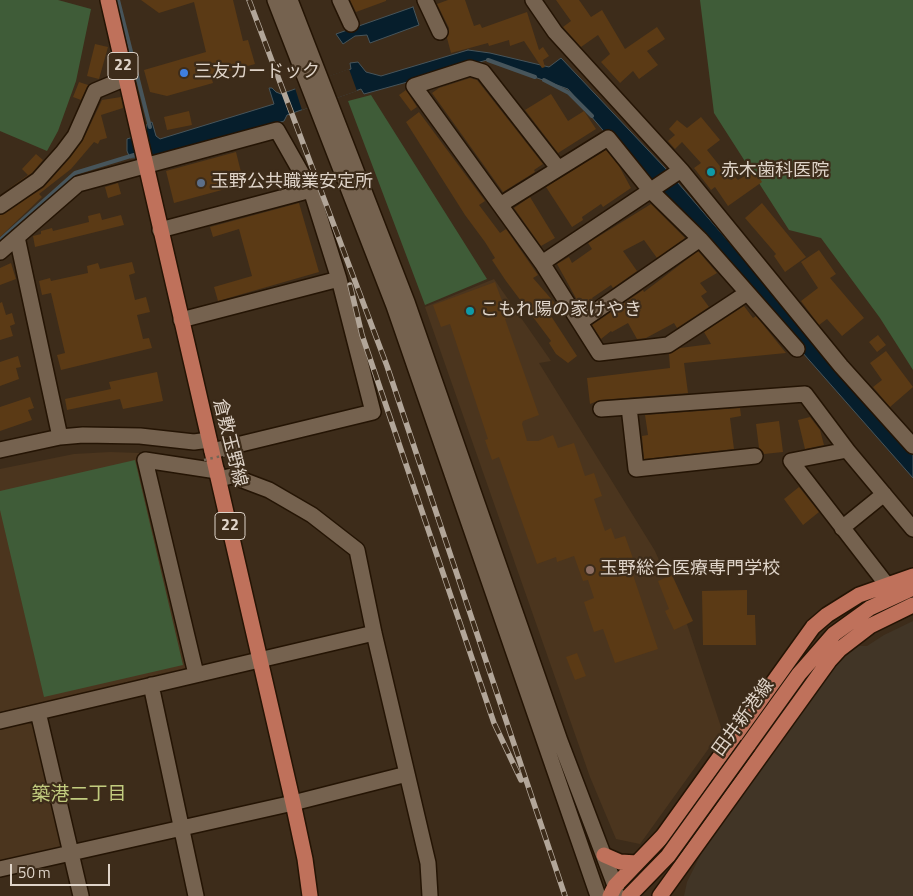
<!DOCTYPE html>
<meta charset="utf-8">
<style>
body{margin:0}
#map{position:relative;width:913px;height:896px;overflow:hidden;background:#3d2c1a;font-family:"Titillium Web",sans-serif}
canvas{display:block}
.scale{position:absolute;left:10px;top:864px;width:100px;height:22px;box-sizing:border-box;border:2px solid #dfd4c9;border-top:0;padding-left:6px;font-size:15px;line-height:18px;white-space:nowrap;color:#dfd4c9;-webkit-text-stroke:4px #3d2c1a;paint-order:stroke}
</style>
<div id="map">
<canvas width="913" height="896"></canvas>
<div class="scale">50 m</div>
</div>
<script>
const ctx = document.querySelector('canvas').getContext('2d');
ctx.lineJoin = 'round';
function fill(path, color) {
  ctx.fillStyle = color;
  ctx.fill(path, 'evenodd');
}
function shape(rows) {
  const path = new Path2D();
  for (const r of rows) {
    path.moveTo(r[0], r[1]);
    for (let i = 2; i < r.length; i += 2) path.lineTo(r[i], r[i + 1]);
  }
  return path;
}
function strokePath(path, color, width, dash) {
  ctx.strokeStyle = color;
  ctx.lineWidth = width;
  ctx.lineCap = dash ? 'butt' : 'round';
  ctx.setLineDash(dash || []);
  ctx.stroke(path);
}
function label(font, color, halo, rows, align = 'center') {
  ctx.font = font + ' "Titillium Web","Noto Sans JP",sans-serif';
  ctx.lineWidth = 4.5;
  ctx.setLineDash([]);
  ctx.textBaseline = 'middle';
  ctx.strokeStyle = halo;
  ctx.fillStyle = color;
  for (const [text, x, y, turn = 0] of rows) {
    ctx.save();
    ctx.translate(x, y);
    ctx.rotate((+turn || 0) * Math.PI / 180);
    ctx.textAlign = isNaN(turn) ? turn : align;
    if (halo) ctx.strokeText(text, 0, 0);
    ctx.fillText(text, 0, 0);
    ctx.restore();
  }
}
fill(shape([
 [913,621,913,896,684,896,687,882,707,842,821,683,844,657,859,646,867,646,884,635]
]), '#413526');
fill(shape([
 [494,279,551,361,539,363,655,551,671,588,675,588,722,730,640,844,616,839,590,777,425,307],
 [110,452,139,453,189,663,185,670,0,712,0,469,74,454],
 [27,722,36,727,64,843,60,849,0,863,0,728]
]), '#4b351e');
fill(shape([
 [0,0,58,0,91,9,76,81,58,131,47,151,0,131],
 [700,0,913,0,913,370,880,318,821,238,789,230,714,113],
 [371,95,487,279,425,305,348,101],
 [135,460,183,665,44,697,0,510,0,491]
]), '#3f5c38');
const water = shape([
 [413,7,419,25,370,43,367,35,355,36,343,44,336,34,413,7],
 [468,50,490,53,549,67,561,58,665,168,913,455,913,478,780,327,647,182,568,89,487,60,364,94,361,89,287,115,284,121,164,156,130,158,127,151,127,139,146,133,147,124,152,122,156,136,160,139,274,104,269,88,272,88,276,92,281,94,351,69,350,63,358,62,366,72,381,76,468,50]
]);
fill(water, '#061e2c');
strokePath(water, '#47555b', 1);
fill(shape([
 [349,69,357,91,302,110,295,88]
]), '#3d2c1a');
strokePath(shape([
 [118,0,150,127],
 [488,60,535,77],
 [544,80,569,93,592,116],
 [0,240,75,173,134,155]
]), '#47555b', 4);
fill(shape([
 [141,0,233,0,243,41,248,40,255,64,211,76,213,83,167,96,150,92,144,70,206,52,194,2,159,13],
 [350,0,386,0,386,1,356,12],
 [448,0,465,0,474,26,480,24,482,28,527,12,539,50,543,47,549,56,543,60,545,67,542,68,524,41,510,46,509,40,489,46,488,43,451,53,447,38,449,28,437,4],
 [556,0,579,0,591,17,602,10,625,49,657,27,665,39,647,51,658,65,639,79,633,71,620,83,601,62,610,54,598,35,581,47,563,27,571,21],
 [95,44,108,47,99,79,87,76],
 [470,78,477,80,543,164,534,170,535,172,503,192,432,93,439,88],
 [79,82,88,85,81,100,73,97],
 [406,90,417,107,411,111,399,95],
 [551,94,568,121,584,111,596,129,558,153,525,110],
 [121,97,123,108,101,115,107,138,100,140,98,144,94,142,71,169,39,194,42,197,0,237,0,215,43,188,70,158,83,140,102,100],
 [189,111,192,125,167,130,164,117],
 [419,112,485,201,479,205,500,233,506,229,538,275,533,278,560,309,551,316,577,356,568,363,556,354,549,343,551,341,506,281,492,260,495,258,485,242,465,215,406,122],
 [701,117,720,140,707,150,731,180,735,177,738,180,755,170,762,182,728,206,715,187,711,190,694,168,701,163,682,142,675,149,668,141,675,135,669,129,677,120,687,128],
 [606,150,619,166,631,188,603,207,601,204,582,217,583,220,572,227,546,187],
 [236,152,244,184,174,203,166,171],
 [36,154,43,160,32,173,5,191,28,175,22,169],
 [118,183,121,194,108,198,105,187],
 [530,197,555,238,541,246,514,208],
 [299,203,319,272,218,301,214,287,252,276,239,229,213,237,210,227],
 [762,203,806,257,785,272,774,256,776,254,745,218],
 [651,204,685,238,657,258,644,240,623,251,637,271,613,288,611,285,592,298,594,301,582,309,557,264,569,257,572,263,592,249,588,243],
 [100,213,102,220,121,215,124,225,35,247,33,236,41,234,41,231,52,228,53,231,89,222,88,216],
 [819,250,836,274,830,278,864,318,842,336,827,319,819,325,801,301,818,288,801,262],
 [698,251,717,273,700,283,707,292,701,296,709,307,677,328,674,323,646,338,637,339,628,323,612,332,611,331,601,339,592,325,643,290,644,292],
 [132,262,135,273,129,275,135,300,146,297,150,312,137,315,143,339,149,338,152,348,61,370,57,355,65,353,51,293,42,295,39,281,50,278,51,281,88,273,87,266,98,263,100,269],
 [11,263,16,279,0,285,0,268],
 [495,282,508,317,505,319,539,415,523,421,522,424,527,441,538,441,553,435,558,448,574,443,585,476,594,473,602,496,594,499,605,531,611,528,615,539,625,536,635,564,630,566,658,649,615,663,603,629,594,632,584,602,594,598,588,580,583,581,574,556,557,562,556,557,537,564,499,457,492,460,485,440,488,439,450,324,441,327,433,305],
 [2,302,6,315,12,313,15,324,10,326,13,336,0,340,0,303],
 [744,306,753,318,756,316,786,353,684,363,688,393,600,400,590,404,587,378,670,368,669,354,680,348,711,344,704,332],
 [878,335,886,345,877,352,869,342],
 [886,351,913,387,890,407,873,387,882,380,870,363],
 [18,356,21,367,16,368,19,379,0,386,0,362],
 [157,372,163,401,123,409,120,399,67,410,65,399,111,389,109,382],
 [30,397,34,408,28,410,32,420,0,431,0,407],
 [740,408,741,416,730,418,734,449,644,459,642,436,648,435,645,415],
 [810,417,820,430,824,445,805,449,798,420],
 [779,421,783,452,764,454,759,448,756,424],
 [799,487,819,512,803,525,784,499],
 [672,575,693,621,674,630,665,611,669,609,658,581],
 [747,590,747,615,755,615,756,645,703,645,702,591],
 [577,653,586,676,575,680,566,657]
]), '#5b3a15');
const minor = shape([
 [275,0,394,306,598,896],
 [290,0,407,302,560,741,619,896],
 [340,0,351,24],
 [425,0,440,32],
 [533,0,555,32,681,170,841,366,913,446],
 [558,168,483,72,470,68,414,86,542,263,599,353,668,345,747,293],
 [500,205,608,138,650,190,700,239,797,349],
 [0,206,38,180,63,152,75,136,95,91,126,78],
 [160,230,311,190],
 [17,237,60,437],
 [0,252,78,184,277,130,311,190,339,279,373,412,212,451],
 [542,263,681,170],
 [181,320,339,279],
 [580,322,700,239],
 [629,407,636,469,755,456],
 [601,409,805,394,847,450],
 [0,450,60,437,83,435,140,436,194,442,209,440],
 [219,479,232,476,269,490,312,515,357,550,374,633,428,863,430,896],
 [842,528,884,494],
 [887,585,791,461,847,450,913,529],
 [196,674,145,460,217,471],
 [151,685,196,896],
 [38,712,81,896],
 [0,721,374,633],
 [0,869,293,803,407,774]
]);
const major = shape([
 [108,0,293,803,305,859,310,896],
 [748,745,799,674,834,634,870,608,913,588],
 [604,855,620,862,637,863,663,836,813,627,827,615,859,595,913,576],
 [610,896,615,886,637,863],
 [660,896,829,661,840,649,870,626,913,605]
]);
strokePath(minor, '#241404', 18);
strokePath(major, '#241404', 18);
strokePath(minor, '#75624f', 15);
strokePath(major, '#bf715b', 15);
const rail = shape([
 [249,0,387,366,565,896],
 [350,285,362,335,494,723,521,780]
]);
strokePath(rail, '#b2a699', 5.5);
strokePath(rail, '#3d2c1a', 4, [11]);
const majorBridge = shape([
 [629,896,668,856,748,745]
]);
strokePath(majorBridge, '#241404', 18, []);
strokePath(shape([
 [204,460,226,455,227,458]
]), '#756656', 2.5, [2.5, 4]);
strokePath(majorBridge, '#bf715b', 15);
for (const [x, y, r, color] of [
 [184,73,5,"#3f7fe0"],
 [711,172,5,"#0f9aa8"],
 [201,183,5,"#5c6f8a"],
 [470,311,5,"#0f9aa8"],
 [590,570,5,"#8d6e63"]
]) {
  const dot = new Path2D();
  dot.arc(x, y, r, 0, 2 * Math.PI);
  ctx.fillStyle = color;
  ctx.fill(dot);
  strokePath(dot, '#3d2c1a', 2);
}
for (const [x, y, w] of [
 [123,66,30],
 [230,526,30]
]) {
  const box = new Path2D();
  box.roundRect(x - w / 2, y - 13.5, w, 27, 4);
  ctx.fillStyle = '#3d2c1a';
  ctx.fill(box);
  strokePath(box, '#dfd4c9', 1);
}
label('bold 16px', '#dfd4c9', null, [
 ["22",123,66],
 ["22",230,526]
]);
label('18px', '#dfd4c9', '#3d2c1a', [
 ["三友カードック",194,73],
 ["赤木歯科医院",721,172],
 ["玉野公共職業安定所",211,183],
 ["こもれ陽の家けやき",480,311],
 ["玉野総合医療専門学校",600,570]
], 'left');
label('18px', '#dfd4c9', '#3d2c1a', [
 ["倉敷玉野線",229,443,76],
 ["田井新港線",744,718,-54]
]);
label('19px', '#c2cc7f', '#3d2c1a', [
 ["築港二丁目",79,795]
]);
</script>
